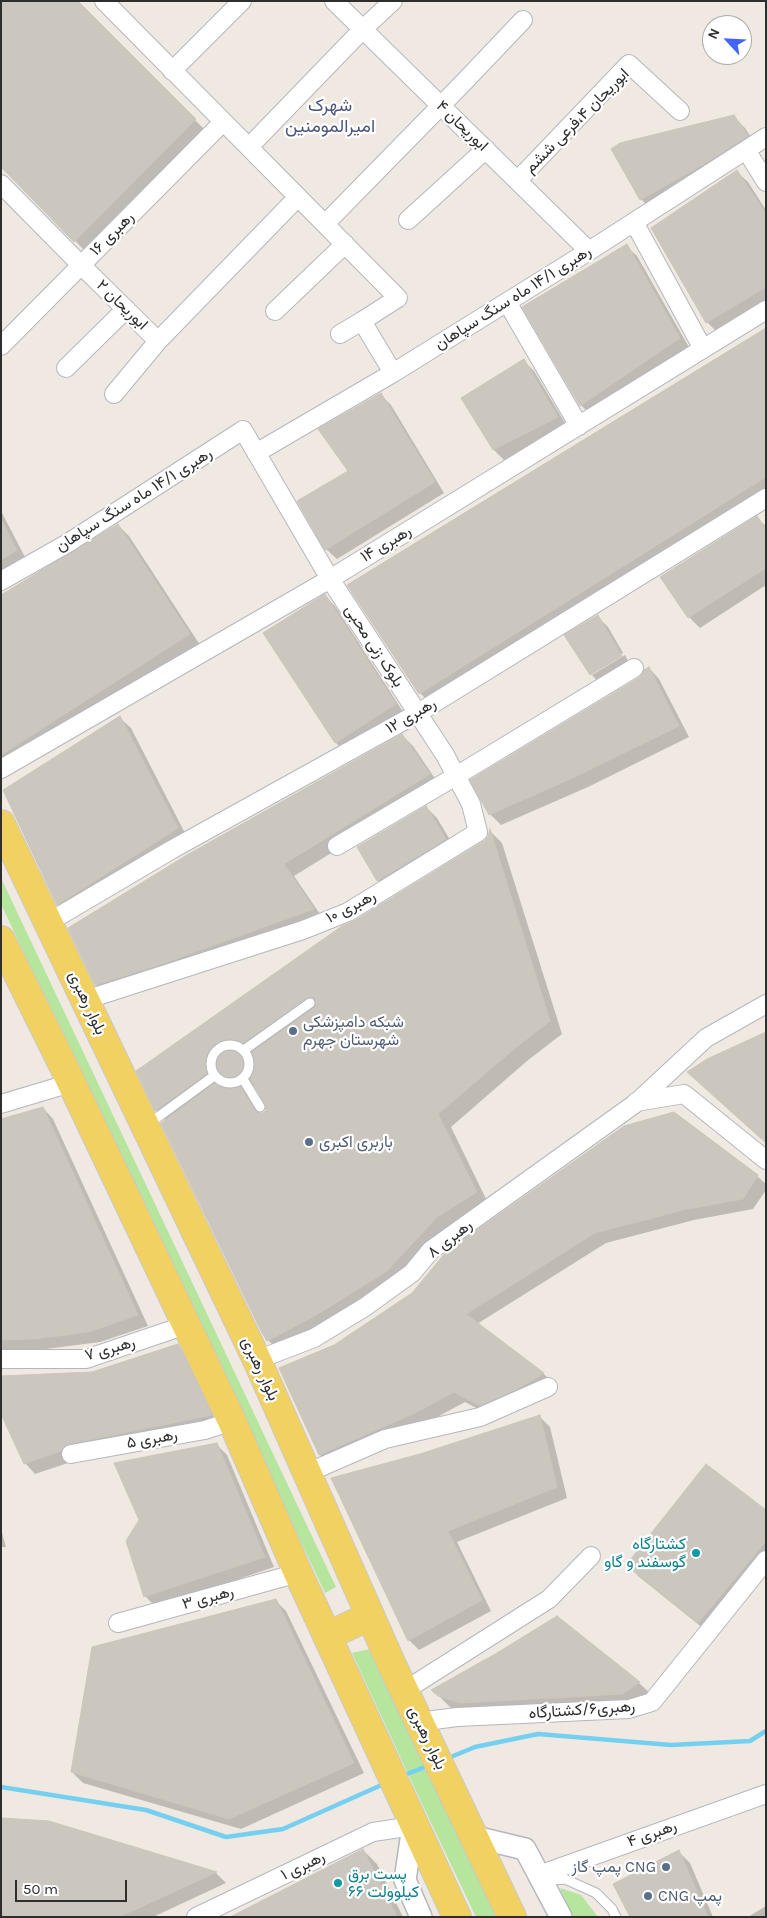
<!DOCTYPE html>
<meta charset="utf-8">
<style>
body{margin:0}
#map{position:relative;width:767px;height:1918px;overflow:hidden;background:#efe9e1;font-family:Karla,sans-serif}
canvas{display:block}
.frame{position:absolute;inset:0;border:2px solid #2e2e2e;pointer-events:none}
.north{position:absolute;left:702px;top:15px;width:50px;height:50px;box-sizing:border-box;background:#fff;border:1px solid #ababab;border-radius:50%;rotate:295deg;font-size:14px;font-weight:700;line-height:20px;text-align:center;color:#2e2e2e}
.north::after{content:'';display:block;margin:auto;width:18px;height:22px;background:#4264fb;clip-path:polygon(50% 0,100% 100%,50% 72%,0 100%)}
.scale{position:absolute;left:15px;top:1880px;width:112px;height:22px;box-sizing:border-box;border:2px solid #2e2e2e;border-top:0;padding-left:6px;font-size:15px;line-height:18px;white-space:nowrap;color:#2e2e2e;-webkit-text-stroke:4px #fff;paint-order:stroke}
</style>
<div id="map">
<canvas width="767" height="1918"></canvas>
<div class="frame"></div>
<div class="north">N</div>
<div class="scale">50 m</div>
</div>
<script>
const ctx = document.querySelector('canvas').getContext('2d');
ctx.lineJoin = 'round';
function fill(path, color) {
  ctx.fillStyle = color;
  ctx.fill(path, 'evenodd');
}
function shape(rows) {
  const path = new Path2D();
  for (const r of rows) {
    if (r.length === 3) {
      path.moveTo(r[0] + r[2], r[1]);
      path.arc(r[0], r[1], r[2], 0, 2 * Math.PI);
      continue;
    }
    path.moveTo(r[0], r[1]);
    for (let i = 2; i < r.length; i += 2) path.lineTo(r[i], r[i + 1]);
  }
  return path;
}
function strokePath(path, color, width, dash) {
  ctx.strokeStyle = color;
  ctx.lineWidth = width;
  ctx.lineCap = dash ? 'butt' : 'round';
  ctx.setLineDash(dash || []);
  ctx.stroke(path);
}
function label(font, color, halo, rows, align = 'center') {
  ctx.font = font + ' Karla,Vazirmatn,sans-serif';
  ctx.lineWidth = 4.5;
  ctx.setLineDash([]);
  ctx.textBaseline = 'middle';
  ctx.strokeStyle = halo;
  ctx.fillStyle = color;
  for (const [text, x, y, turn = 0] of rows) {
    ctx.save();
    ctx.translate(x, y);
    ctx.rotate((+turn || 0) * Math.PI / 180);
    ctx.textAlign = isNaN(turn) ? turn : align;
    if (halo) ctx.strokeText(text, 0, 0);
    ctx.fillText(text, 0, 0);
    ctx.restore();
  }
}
fill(shape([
 [1,878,336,1587,325,1593,1,904],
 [370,1649,437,1791,497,1917,476,1917,423,1806,352,1653],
 [560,1888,581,1895,598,1917,573,1917]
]), '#b6e59e');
fill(shape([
 [76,1,206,131,85,251,1,165],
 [734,117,745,128,757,147,652,210,641,199],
 [737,172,748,182,766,210,766,303,718,333,707,322],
 [626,246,637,256,690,349,592,416,581,405],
 [766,329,766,494,430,703,420,693],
 [524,361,534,371,568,428,504,460,494,450,462,398],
 [380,394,391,405,444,493,337,559,326,549,350,471],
 [1,511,27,561,1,578],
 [757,518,766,526,766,585,700,628,689,617],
 [118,525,129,536,200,645,1,772,1,597],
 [325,596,335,606,405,715,346,753,336,743],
 [597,616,608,627,623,653,591,673,591,675,565,636],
 [625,655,631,667,601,685,592,675],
 [649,668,659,679,689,737,588,787,501,825,490,814,640,678],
 [120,718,131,728,188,839,69,915,58,904],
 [402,735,413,746,440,786,294,876,324,920,107,995,96,985,70,928],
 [426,807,437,818,456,850,389,891,378,881,359,848],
 [490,831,502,843,562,1034,527,1061,451,1127,489,1205,400,1284,281,1353,268,1340,166,1120,156,1110,138,1071,354,922,484,842,489,837],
 [256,1085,267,1103,267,1110,261,1114,250,1096,250,1090],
 [43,1108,53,1119,148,1326,100,1342,46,1349,1,1351,1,1121],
 [757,1176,766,1184,766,1190,753,1209,694,1220,606,1243,477,1324,544,1374,554,1384,491,1416,465,1402,426,1423,331,1465,320,1455,281,1369,335,1346,412,1294],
 [177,1345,188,1356,221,1425,71,1462,35,1474,25,1463,92,1373],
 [539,1416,550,1427,567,1498,457,1542,491,1611,419,1650,409,1640,421,1455],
 [217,1445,227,1455,274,1567,156,1607,145,1596],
 [766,1512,766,1564,709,1633,638,1576,628,1565],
 [1,1529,6,1547,1,1547],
 [276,1601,286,1611,364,1773,241,1829,83,1783,72,1772],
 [557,1617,639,1683,650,1693,634,1704,472,1714,450,1707,433,1690,498,1654],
 [49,1822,216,1873,226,1883,153,1917,1,1917],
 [363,1850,377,1864,403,1917,233,1917],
 [679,1852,690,1863,713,1917,631,1917],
 [766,1906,766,1917,748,1917]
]), '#0003');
strokePath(shape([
 [446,1759,475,1747,538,1734,671,1745,750,1741,766,1731],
 [402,1776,430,1765],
 [1,1787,146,1810,226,1837,283,1829,386,1783]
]), '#75cff0', 4.5);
const building = shape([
 [1,1,78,1,196,119,74,242,1,167,1,1],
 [734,115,748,136,706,163,640,200,611,149,620,143,734,115],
 [737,170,766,214,766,287,706,323,651,228,737,170],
 [627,244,680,338,580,406,522,307,627,244],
 [766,328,766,477,419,694,347,585,766,328],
 [524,359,558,417,493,450,461,398,524,359],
 [381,393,435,482,325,550,297,501,348,471,318,429,381,393],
 [757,516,766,529,766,568,688,618,660,577,757,516],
 [1,519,17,550,1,560,1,519],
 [118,524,190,634,1,755,1,595,118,524],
 [325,594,396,704,335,743,263,633,325,594],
 [598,615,622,656,590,675,564,635,598,615],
 [649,667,679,726,577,776,489,815,470,780,640,677,644,670,649,667],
 [120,716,178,828,57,905,3,790,120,716],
 [402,734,430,774,284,864,314,909,156,966,95,985,68,928,187,855,402,734],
 [426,806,446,839,377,881,357,847,426,806],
 [490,829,550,1021,514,1049,438,1114,477,1192,437,1217,387,1271,318,1314,267,1341,261,1331,161,1123,218,1081,220,1078,219,1073,216,1070,210,1071,155,1111,136,1071,342,926,354,921,484,841,488,837,490,829],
 [309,997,315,1000,316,1005,314,1008,248,1055,244,1056,239,1054,238,1050,240,1045,309,997],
 [240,1073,243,1073,248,1075,265,1104,266,1110,263,1113,260,1113,255,1111,238,1082,237,1076,240,1073],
 [766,1032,766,1143,687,1072,707,1059,766,1032],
 [43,1107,138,1315,89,1332,34,1339,1,1340,1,1119,43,1107],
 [674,1112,758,1175,743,1199,683,1210,595,1233,466,1314,544,1373,521,1387,480,1406,454,1392,415,1413,319,1455,279,1368,334,1345,412,1293,446,1252,624,1126,674,1112],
 [178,1344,212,1415,69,1444,64,1446,61,1451,24,1464,1,1414,1,1376,92,1372,178,1344],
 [540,1415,557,1487,448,1531,482,1600,408,1641,331,1478,420,1454,540,1415],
 [217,1443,265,1557,144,1597,126,1541,139,1520,114,1463,217,1443],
 [706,1464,766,1510,766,1541,698,1623,626,1565,706,1464],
 [276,1599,354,1763,229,1819,71,1772,92,1647,276,1599],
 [557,1616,640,1682,623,1694,460,1703,438,1696,431,1690,497,1653,557,1616],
 [1,1818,49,1821,217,1872,119,1917,1,1917,1,1818],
 [363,1849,397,1917,230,1917,363,1849],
 [679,1850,708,1917,630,1917,613,1884,679,1850]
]);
fill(building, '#cbc7bf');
strokePath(building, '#cbc5ba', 1);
const service = shape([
 [230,1064,19],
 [244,1050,310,1003],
 [243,1079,260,1107],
 [147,1125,214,1076],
 [543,1881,565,1879,596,1893,612,1909,616,1917]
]);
const minor = shape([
 [104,1,398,298,362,321,393,373],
 [334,1,589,251],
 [172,71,242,1],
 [249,147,363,29,393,1],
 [746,150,766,182],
 [518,180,629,64,680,111],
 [1,184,81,265,158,341],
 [408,220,486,149],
 [634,222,703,349],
 [325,224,464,82,523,20],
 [507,302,579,426],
 [275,311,345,244],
 [340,334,362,321],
 [1,346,223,122],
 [66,368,126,309],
 [114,394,158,341,298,197],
 [256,453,393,373,589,251,766,137],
 [1,581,68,543,243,430,330,579,445,755,471,804,478,832,348,912,303,930,85,1000],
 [1,769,330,579,766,310],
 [337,846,456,776,634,668],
 [49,922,171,850,418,713,766,498],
 [636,1102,684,1094,766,1160],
 [1,1104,71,1083],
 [1,1359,86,1359,186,1325],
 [257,1360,314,1338,365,1307,412,1273,431,1250,636,1103,706,1038,766,1004],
 [71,1454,205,1430,232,1421],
 [307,1473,385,1439,480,1417,548,1387],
 [118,1623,298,1573],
 [404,1691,549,1599,591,1556],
 [419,1722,457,1717,629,1709,652,1702,766,1560],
 [539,1875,766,1794],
 [196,1917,373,1832,413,1826]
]);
const tertiary = shape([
 [413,1826,405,1880,421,1917],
 [475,1837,525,1849,561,1917]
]);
const primary = shape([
 [1,824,257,1360,392,1665,512,1917],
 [1,940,64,1067,232,1421,298,1573,457,1917],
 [327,1636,370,1616]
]);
strokePath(service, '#b4b7c1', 11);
strokePath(minor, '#b4b7c1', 20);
strokePath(tertiary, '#b4b7c1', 24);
strokePath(primary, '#c9c9c9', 30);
strokePath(service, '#fff', 9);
strokePath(minor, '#fff', 18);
strokePath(tertiary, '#fff', 21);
strokePath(primary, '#f2d163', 28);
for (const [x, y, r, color] of [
 [293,1031,5,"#5c6f8a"],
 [309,1142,5,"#5c6f8a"],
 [696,1553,5,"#0f9aa8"],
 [666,1867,5,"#5c6f8a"],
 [338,1883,5,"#0f9aa8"],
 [648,1896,5,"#5c6f8a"]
]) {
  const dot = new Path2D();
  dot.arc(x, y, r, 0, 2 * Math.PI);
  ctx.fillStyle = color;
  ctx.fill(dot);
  strokePath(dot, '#fff', 2);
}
label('16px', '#2e2e2e', '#fff', [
 ["ابوریحان ۴،فرعی ششم",577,121,-45],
 ["ابوریحان ۴",462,126,44],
 ["رهبری ۱۶",112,234,-45],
 ["رهبری ۱۴/۱ ماه سنگ سپاهان",513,298,-32],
 ["ابوریحان ۲",122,305,44],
 ["رهبری ۱۴/۱ ماه سنگ سپاهان",134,500,-32],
 ["رهبری ۱۴",386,544,-31],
 ["بلوک زنی محبی",374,646,57],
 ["رهبری ۱۲",411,716,-30],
 ["رهبری ۱۰",351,907,-27],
 ["بلوار رهبری",87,1003,65],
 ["رهبری ۸",450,1239,-38],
 ["رهبری ۷",110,1349,-16],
 ["بلوار رهبری",260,1369,65],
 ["رهبری ۵",152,1439,-10],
 ["رهبری ۳",208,1598,-15],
 ["رهبری۶/کشتارگاه",582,1710,-4],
 ["بلوار رهبری",427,1738,64],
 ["رهبری ۴",652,1834,-20],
 ["رهبری ۱",303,1866,-26]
]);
label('16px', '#4e5e75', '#fff', [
 ["شبکه دامپزشکی",303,1022],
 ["شهرستان جهرم",303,1040],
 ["باربری اکبری",319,1142],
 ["پمپ گاز CNG",656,1867,"right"],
 ["CNG پمپ",658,1896]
], 'left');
label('16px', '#0d838f', '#fff', [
 ["کشتارگاه",686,1544],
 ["گوسفند و گاو",686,1562],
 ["پست برق",348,1874,"left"],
 ["۶۶ کیلوولت",348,1892,"left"]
], 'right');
label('18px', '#4d5680', '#fff', [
 ["شهرک",330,106],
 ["امیرالمومنین",330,127]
]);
</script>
